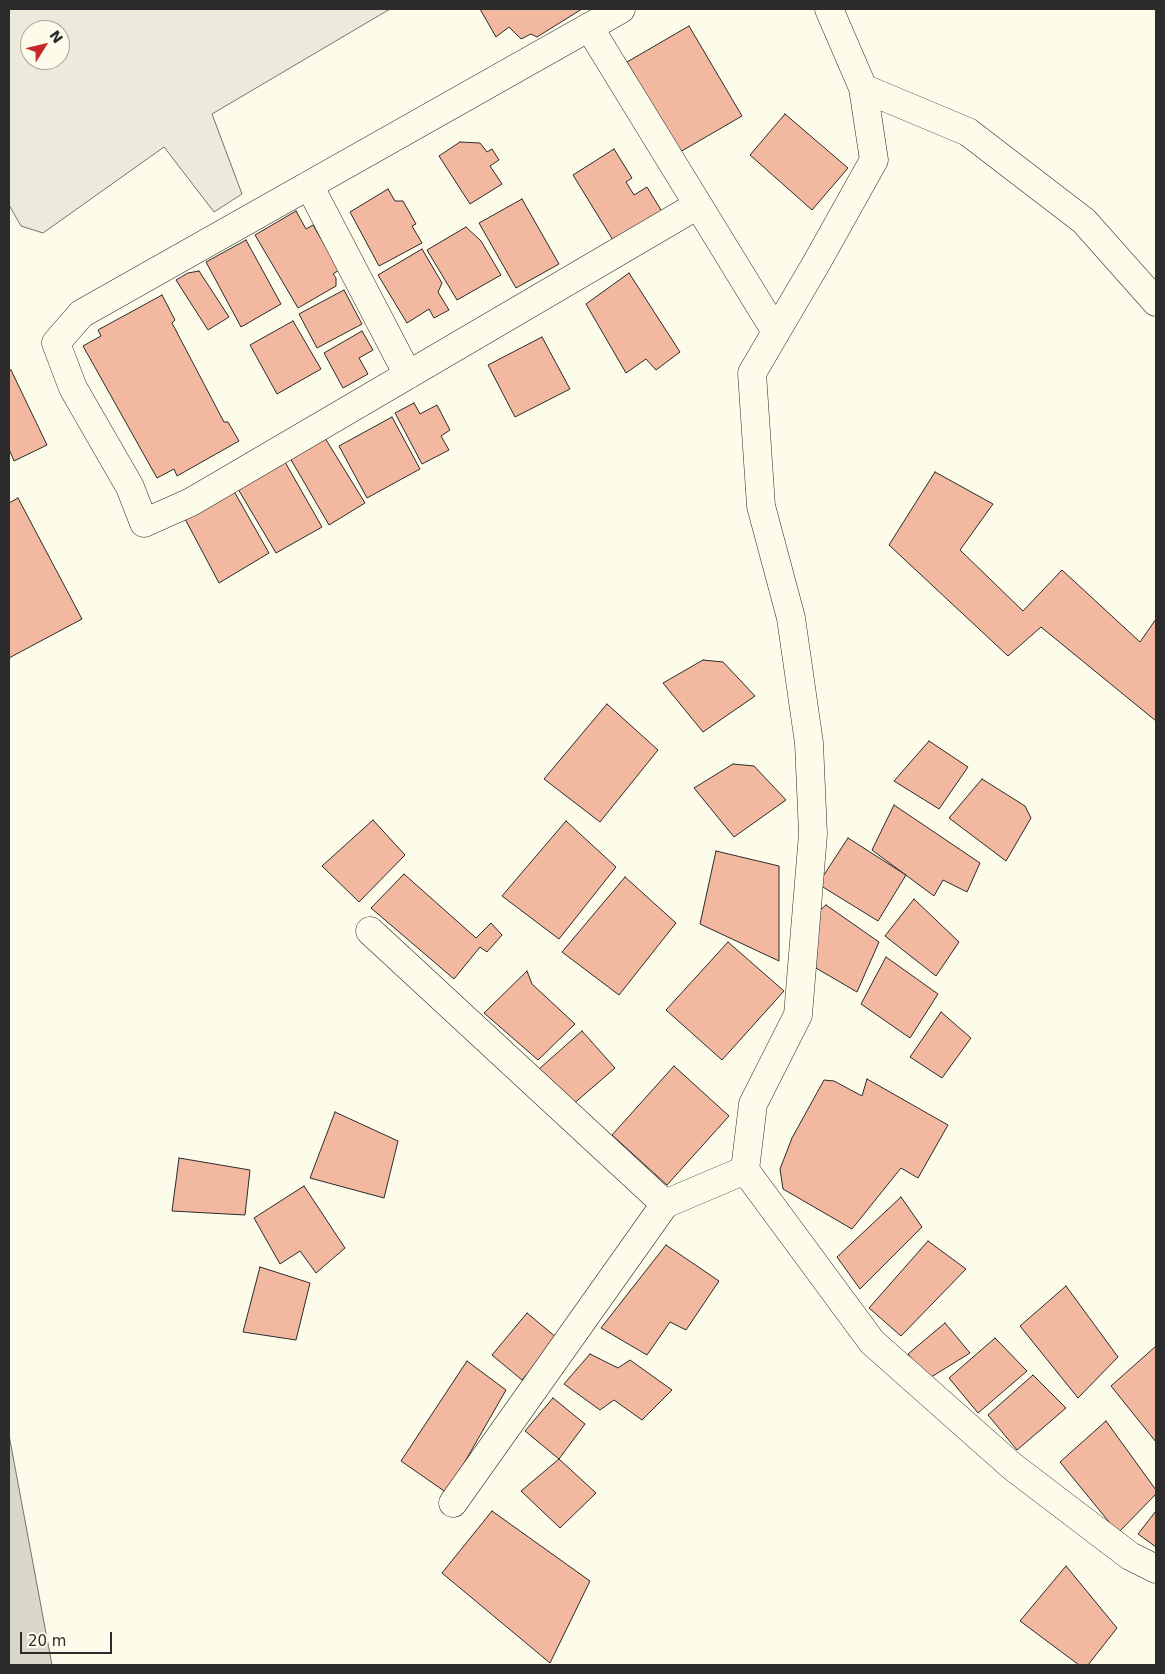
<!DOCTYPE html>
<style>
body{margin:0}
#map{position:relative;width:1165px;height:1674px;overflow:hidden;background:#fdfbea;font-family:"DejaVu Sans",sans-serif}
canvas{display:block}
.frame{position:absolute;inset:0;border:10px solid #2b2b2b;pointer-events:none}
.north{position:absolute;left:20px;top:20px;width:50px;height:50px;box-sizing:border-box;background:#fdfbea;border:1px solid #a9a89e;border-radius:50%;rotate:54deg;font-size:14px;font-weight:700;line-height:20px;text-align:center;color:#2b2b2b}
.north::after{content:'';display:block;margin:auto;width:18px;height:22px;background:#c62828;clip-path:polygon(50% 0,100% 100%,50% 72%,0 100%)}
.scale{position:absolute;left:20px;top:1632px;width:92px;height:22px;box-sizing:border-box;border:2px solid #2b2b2b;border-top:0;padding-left:6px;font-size:15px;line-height:18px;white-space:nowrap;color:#2b2b2b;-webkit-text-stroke:4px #fdfbea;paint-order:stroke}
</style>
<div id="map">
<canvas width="1165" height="1674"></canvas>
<div class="frame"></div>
<div class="north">N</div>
<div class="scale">20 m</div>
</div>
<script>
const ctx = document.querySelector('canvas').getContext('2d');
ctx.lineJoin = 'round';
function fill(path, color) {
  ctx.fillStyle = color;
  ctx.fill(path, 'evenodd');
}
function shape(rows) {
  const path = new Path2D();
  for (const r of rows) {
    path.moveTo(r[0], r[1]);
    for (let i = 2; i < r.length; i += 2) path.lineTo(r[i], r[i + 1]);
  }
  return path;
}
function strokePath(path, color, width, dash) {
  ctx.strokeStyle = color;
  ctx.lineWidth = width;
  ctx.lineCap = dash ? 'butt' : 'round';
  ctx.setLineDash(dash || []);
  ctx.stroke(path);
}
const green = shape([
 [9,9,390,9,212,114,242,194,214,212,164,147,43,233,21,226,9,205,9,9],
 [30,30,60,30,60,60,30,60,30,30]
]);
fill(green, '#ecebdb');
strokePath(green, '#74746e', 1);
const water = shape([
 [9,1435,52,1665,9,1665,9,1435]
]);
fill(water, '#d8d7c9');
strokePath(water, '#74746e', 1);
const building = shape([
 [480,9,582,9,537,37,531,34,521,39,509,27,496,37,480,9],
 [689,26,742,116,680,152,627,62,689,26],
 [785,114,848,168,812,210,750,155,785,114],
 [460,142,480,143,487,152,492,149,499,160,490,166,502,184,470,204,439,156,460,142],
 [614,149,632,178,626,182,634,195,647,187,664,215,616,245,573,175,614,149],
 [388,189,395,201,403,201,416,224,412,226,422,243,379,266,350,212,388,189],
 [522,199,559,264,516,288,479,223,522,199],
 [296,211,306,229,313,225,339,270,333,274,336,278,336,286,298,308,255,235,296,211],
 [466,227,481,241,501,275,457,300,427,250,466,227],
 [246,240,281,304,241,327,206,262,246,240],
 [422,249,442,283,438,292,449,310,434,318,429,309,407,323,378,275,422,249],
 [199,271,229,317,208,330,176,280,188,273,199,271],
 [629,273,680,352,656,370,646,359,626,373,586,304,629,273],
 [344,290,362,324,317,348,299,314,344,290],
 [162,295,175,320,172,323,224,422,228,422,239,441,177,476,174,469,157,478,83,346,101,336,98,330,162,295],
 [293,321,321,369,277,394,250,345,293,321],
 [362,331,373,350,359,358,368,374,343,388,324,353,362,331],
 [542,337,570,389,515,417,488,365,542,337],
 [11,370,47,445,14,461,9,449,9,371,11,370],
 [414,403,420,414,437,405,450,430,441,436,449,450,422,464,395,413,414,403],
 [392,417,420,469,367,498,339,446,392,417],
 [325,438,365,503,329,525,290,458,325,438],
 [285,462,322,527,276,553,238,489,285,462],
 [935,472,993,504,960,550,1023,611,1062,570,1140,642,1156,619,1156,721,1041,627,1008,656,889,545,935,472],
 [231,486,269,553,219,583,184,517,231,486],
 [18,498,82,619,9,658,9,503,18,498],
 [703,660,723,662,755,696,703,732,663,683,703,660],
 [607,704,658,750,600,822,544,779,607,704],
 [929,741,968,767,939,809,894,781,929,741],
 [733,764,754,766,786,800,734,837,694,788,733,764],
 [982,779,1025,806,1031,818,1006,861,949,818,982,779],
 [894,805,980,863,967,892,943,880,934,896,872,850,894,805],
 [373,820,405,855,359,902,322,866,373,820],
 [566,821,616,867,559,939,502,896,566,821],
 [848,838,906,875,878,921,818,884,848,838],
 [716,851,779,866,779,961,700,924,716,851],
 [404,874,476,938,491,923,502,935,487,952,480,947,454,979,371,908,404,874],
 [625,877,676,923,619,995,562,952,625,877],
 [914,899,959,942,936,976,885,936,914,899],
 [826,905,879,942,857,992,809,964,814,915,826,905],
 [728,942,784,991,722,1060,666,1010,728,942],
 [886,957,938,994,910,1038,861,1004,886,957],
 [527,971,532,984,575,1024,538,1060,484,1013,527,971],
 [941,1012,971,1038,942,1078,910,1057,941,1012],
 [582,1031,615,1068,571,1106,539,1069,582,1031],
 [674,1066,729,1116,667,1185,612,1135,674,1066],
 [867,1079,948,1125,918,1178,901,1168,852,1229,783,1189,780,1169,792,1138,824,1080,834,1081,862,1096,867,1079],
 [335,1112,398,1141,384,1198,310,1178,335,1112],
 [179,1158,250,1170,245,1215,172,1211,179,1158],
 [304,1186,345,1248,316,1273,300,1251,280,1264,254,1218,304,1186],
 [901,1197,922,1227,860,1289,837,1257,901,1197],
 [928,1241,966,1269,901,1336,869,1308,928,1241],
 [666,1245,719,1281,686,1330,670,1322,647,1355,601,1328,666,1245],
 [260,1267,310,1283,296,1340,243,1332,260,1267],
 [1066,1286,1118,1357,1078,1398,1020,1326,1066,1286],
 [527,1313,557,1338,522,1380,492,1355,527,1313],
 [945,1323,970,1353,928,1379,908,1354,945,1323],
 [995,1338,1027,1371,978,1413,949,1378,995,1338],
 [1156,1346,1156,1442,1111,1386,1156,1346],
 [590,1354,618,1368,630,1360,672,1390,642,1420,614,1400,600,1410,564,1384,590,1354],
 [467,1361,506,1390,447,1493,401,1461,467,1361],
 [1033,1375,1066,1408,1017,1450,988,1415,1033,1375],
 [553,1398,585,1424,559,1459,525,1431,553,1398],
 [1106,1421,1156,1490,1156,1494,1118,1533,1060,1462,1106,1421],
 [559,1459,596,1493,560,1528,521,1491,559,1459],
 [492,1511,590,1581,550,1663,442,1573,492,1511],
 [1156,1511,1156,1547,1138,1534,1156,1511],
 [1066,1566,1117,1628,1088,1665,1079,1665,1020,1621,1066,1566]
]);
fill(building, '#f2b8a0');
strokePath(building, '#2b2b2b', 1);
const minor = shape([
 [621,9,81,314,56,343,73,388,130,487,144,523,191,502,698,205],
 [829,9,863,88,874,160,817,262,752,373,761,506,791,618,809,743,813,834,798,1015,753,1104,745,1170,872,1342,1013,1467,1130,1556,1156,1569],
 [589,27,776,332],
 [863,88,968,132,1084,221,1156,302],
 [309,185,408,375],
 [370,931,665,1204],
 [453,1503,665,1204,745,1170]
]);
strokePath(minor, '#2b2b2b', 29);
strokePath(minor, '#fdfbea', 28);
</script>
